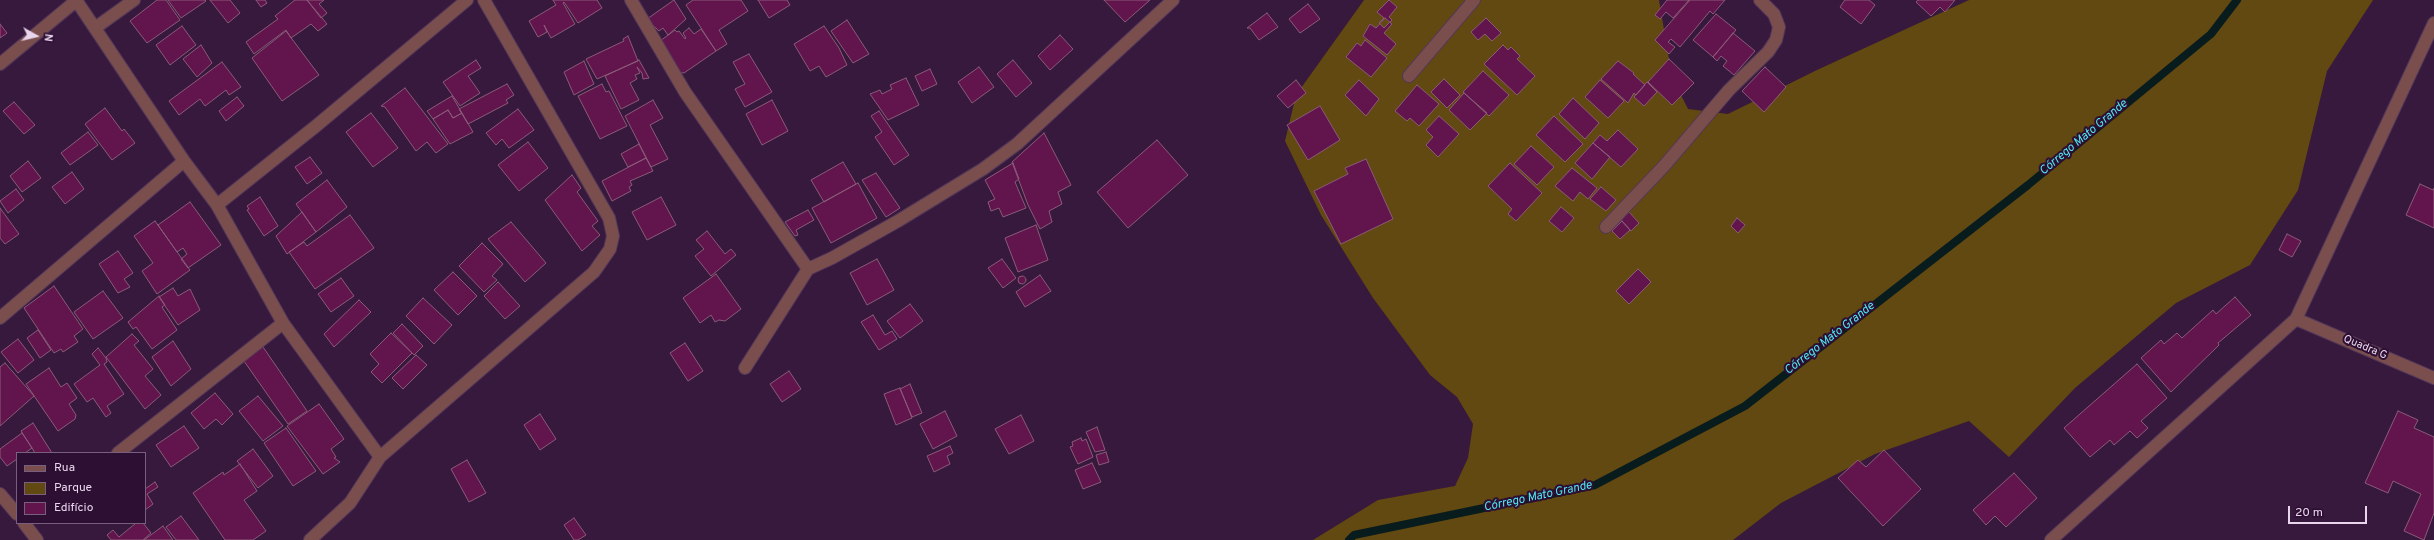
<!DOCTYPE html>
<meta charset="utf-8">
<style>
body{margin:0}
#map{position:relative;width:2434px;height:540px;overflow:hidden;background:#37193d;font-family:Overpass,sans-serif}
canvas{display:block}
.legend{position:absolute;left:16px;top:452px;width:130px;height:72px;box-sizing:border-box;background:#2d0f33;border:1px solid #785f7d;margin:0;padding:5px 7px;list-style:none;font-size:12px;color:#e9d6ed}
.legend li{display:flex;align-items:center;gap:8px;height:20px}
.legend b{width:20px;border:1px solid #785f7d}
.north{position:absolute;left:16px;top:16px;width:40px;height:40px;-webkit-text-stroke:3px #2d0f33;paint-order:stroke;rotate:98deg;font-size:11px;font-weight:700;line-height:16px;text-align:center;color:#e9d6ed}
.north::after{content:'';display:block;margin:auto;width:14px;height:18px;background:#e9d6ed;clip-path:polygon(50% 0,100% 100%,50% 72%,0 100%)}
.scale{position:absolute;left:2288px;top:506px;width:79px;height:18px;box-sizing:border-box;border:2px solid #e9d6ed;border-top:0;padding-left:5px;font-size:12px;line-height:14px;white-space:nowrap;color:#e9d6ed;-webkit-text-stroke:3px #2d0f33;paint-order:stroke}
</style>
<div id="map">
<canvas width="2434" height="540"></canvas>
<ul class="legend">
<li><b style="height:5px;background:#794e4d"></b>Rua</li>
<li><b style="height:11px;background:#624811"></b>Parque</li>
<li><b style="height:11px;background:#62144d"></b>Edifício</li>
</ul>
<div class="north">N</div>
<div class="scale">20 m</div>
</div>
<script>
const ctx = document.querySelector('canvas').getContext('2d');
ctx.lineJoin = 'round';
function fill(path, color) {
  ctx.fillStyle = color;
  ctx.fill(path, 'evenodd');
}
function shape(rows) {
  const path = new Path2D();
  for (const r of rows) {
    if (r.length === 3) {
      path.moveTo(r[0] + r[2], r[1]);
      path.arc(r[0], r[1], r[2], 0, 2 * Math.PI);
      continue;
    }
    path.moveTo(r[0], r[1]);
    for (let i = 2; i < r.length; i += 2) path.lineTo(r[i], r[i + 1]);
  }
  return path;
}
function strokePath(path, color, width, dash) {
  ctx.strokeStyle = color;
  ctx.lineWidth = width;
  ctx.lineCap = dash ? 'butt' : 'round';
  ctx.setLineDash(dash || []);
  ctx.stroke(path);
}
function label(font, color, halo, rows, align = 'center') {
  ctx.font = font + ' Overpass,sans-serif';
  ctx.lineWidth = 4;
  ctx.setLineDash([]);
  ctx.textBaseline = 'middle';
  ctx.strokeStyle = halo;
  ctx.fillStyle = color;
  for (const [text, x, y, turn = 0] of rows) {
    ctx.save();
    ctx.translate(x, y);
    ctx.rotate((+turn || 0) * Math.PI / 180);
    ctx.textAlign = isNaN(turn) ? turn : align;
    if (halo) ctx.strokeText(text, 0, 0);
    ctx.fillText(text, 0, 0);
    ctx.restore();
  }
}
fill(shape([
 [1364,0,1659,0,1672,77,1688,109,1728,114,1817,70,1969,0,2373,0,2327,71,2298,190,2250,265,2176,303,2075,388,2009,457,1969,421,1875,454,1781,503,1733,540,1313,540,1378,500,1455,486,1468,458,1473,424,1457,397,1430,375,1373,298,1321,215,1285,141,1296,95]
]), '#624811');
strokePath(shape([
 [1349,540,1354,535,1595,485,1745,406,2028,185,2211,34,2237,0]
]), '#081c1d', 8);
const building = shape([
 [157,0,166,0,180,20,147,43,130,21,157,0],
 [168,0,205,0,206,1,181,18,168,0],
 [210,0,230,0,240,13,228,23,210,0],
 [256,0,265,0,267,3,261,7,256,0],
 [295,0,307,0,327,24,318,31,311,24,291,38,286,30,254,54,246,42,278,19,275,16,295,0],
 [307,0,324,0,319,4,327,13,321,18,307,0],
 [553,0,597,0,602,8,578,23,564,2,563,3,575,24,551,38,544,25,547,32,538,37,529,21,556,5,553,0],
 [674,0,686,19,668,35,663,28,659,31,647,19,674,0],
 [693,0,741,0,748,11,719,30,727,44,716,51,686,5,693,0],
 [758,0,787,0,790,5,769,18,758,0],
 [1104,0,1150,0,1125,22,1104,0],
 [1389,0,1397,7,1389,17,1392,20,1384,28,1379,23,1384,18,1377,12,1389,0],
 [1667,0,1689,0,1673,18,1666,12,1660,19,1655,15,1667,0],
 [1690,0,1725,0,1713,14,1710,11,1680,47,1671,39,1668,42,1675,47,1669,54,1655,40,1690,0],
 [1845,0,1869,0,1875,5,1861,24,1840,7,1845,0],
 [1918,0,1955,0,1945,12,1940,7,1931,16,1916,2,1918,0],
 [1308,4,1320,19,1300,33,1289,19,1308,4],
 [1267,13,1278,27,1259,40,1250,28,1247,28,1267,13],
 [1716,14,1736,30,1713,57,1693,40,1716,14],
 [1385,18,1392,24,1384,33,1396,44,1387,55,1363,36,1370,24,1376,28,1385,18],
 [1486,18,1501,33,1492,41,1485,34,1478,40,1471,32,1486,18],
 [847,20,869,54,853,63,831,31,847,20],
 [0,24,7,33,0,38,0,24],
 [182,26,196,45,170,65,156,45,182,26],
 [824,26,839,48,847,65,826,77,819,66,810,71,794,44,824,26],
 [689,28,694,34,701,29,716,51,684,73,677,72,660,41,675,30,677,32,679,31,685,39,686,38,683,33,689,28],
 [286,31,319,75,282,101,252,58,286,31],
 [1733,33,1755,51,1734,75,1723,66,1727,61,1721,56,1717,61,1713,57,1733,33],
 [1060,35,1073,49,1050,70,1038,56,1060,35],
 [628,36,638,61,597,79,586,59,624,41,623,39,628,36],
 [1365,40,1387,58,1371,77,1346,57,1357,43,1361,46,1365,40],
 [201,45,212,63,197,77,183,59,201,45],
 [1503,45,1508,50,1511,47,1520,56,1517,59,1535,76,1517,95,1484,64,1503,45],
 [749,54,772,92,745,107,735,89,745,84,733,62,749,54],
 [1669,59,1694,83,1672,105,1648,82,1669,59],
 [476,60,481,68,468,76,480,93,460,106,443,82,476,60],
 [639,60,649,78,643,79,642,73,637,67,640,73,635,75,637,79,630,83,639,100,621,109,605,76,639,60],
 [1013,60,1032,83,1016,97,997,74,1013,60],
 [584,61,594,84,574,95,564,72,584,61],
 [1618,61,1634,73,1633,74,1645,85,1636,95,1634,93,1628,103,1601,79,1618,61],
 [222,62,241,87,229,95,226,90,205,106,200,99,179,115,169,101,222,62],
 [979,67,994,87,972,103,958,82,979,67],
 [1765,67,1786,87,1764,112,1742,91,1765,67],
 [930,69,937,84,922,91,915,76,930,69],
 [1483,71,1509,95,1489,116,1463,92,1483,71],
 [906,78,919,105,888,120,870,94,880,90,882,94,892,89,890,85,906,78],
 [1444,79,1460,95,1447,108,1431,92,1444,79],
 [1296,80,1306,93,1288,108,1277,96,1296,80],
 [1359,80,1379,99,1366,116,1345,95,1359,80],
 [1600,80,1624,101,1608,118,1585,97,1600,80],
 [1647,82,1657,92,1644,106,1634,97,1647,82],
 [507,84,514,95,506,100,508,103,468,124,459,109,507,84],
 [602,84,606,92,609,91,627,126,600,139,578,96,602,84],
 [1417,85,1439,104,1419,126,1410,118,1407,121,1395,111,1417,85],
 [405,88,448,144,436,153,427,142,416,151,385,107,381,106,405,88],
 [1464,93,1487,113,1470,130,1449,110,1464,93],
 [452,96,462,113,453,118,448,110,433,119,427,111,452,96],
 [237,97,244,106,226,121,219,111,237,97],
 [1573,98,1599,123,1585,139,1559,114,1573,98],
 [653,100,663,118,650,125,668,159,651,167,625,116,653,100],
 [772,100,788,131,762,145,746,114,772,100],
 [14,102,35,125,24,134,3,111,14,102],
 [1320,106,1340,140,1308,160,1287,125,1320,106],
 [105,108,122,131,124,129,135,143,112,160,85,124,105,108],
 [518,109,534,130,509,148,502,139,496,145,486,133,518,109],
 [448,110,453,118,462,113,473,132,450,144,433,119,448,110],
 [879,111,909,155,894,165,875,137,882,132,871,116,879,111],
 [371,113,398,148,373,167,346,132,371,113],
 [1439,116,1459,134,1438,157,1426,145,1433,137,1426,130,1439,116],
 [1554,116,1583,144,1565,162,1536,135,1554,116],
 [1618,130,1638,149,1621,167,1593,143,1600,135,1607,141,1618,130],
 [88,132,98,145,70,165,61,153,88,132],
 [1044,133,1071,185,1058,192,1062,204,1049,211,1052,222,1040,229,1028,205,1012,162,1044,133],
 [1157,140,1188,175,1128,228,1097,192,1157,140],
 [528,142,548,168,519,191,498,165,528,142],
 [1593,143,1610,157,1592,179,1575,163,1593,143],
 [639,144,646,158,628,167,621,154,639,144],
 [1531,146,1554,167,1537,185,1514,164,1531,146],
 [310,157,322,173,307,184,295,167,310,157],
 [646,158,653,171,630,181,632,185,629,187,631,191,612,201,602,181,646,158],
 [1366,159,1393,219,1341,244,1314,191,1348,174,1345,168,1366,159],
 [28,161,41,178,22,192,10,176,28,161],
 [843,162,856,184,824,202,811,180,843,162],
 [1013,163,1019,179,1015,182,1026,208,1003,217,999,208,991,211,988,202,995,199,985,180,1013,163],
 [1510,163,1542,193,1516,221,1508,214,1512,209,1488,186,1510,163],
 [1572,168,1597,188,1588,199,1580,192,1573,201,1555,186,1572,168],
 [72,172,84,189,65,204,52,187,72,172],
 [876,173,900,208,886,217,862,180,876,173],
 [572,175,581,188,577,192,598,221,592,226,600,235,582,251,545,200,572,175],
 [327,180,347,207,316,232,296,204,327,180],
 [858,183,877,218,831,243,812,208,858,183],
 [2420,184,2433,190,2434,188,2434,228,2406,215,2420,184],
 [1601,187,1616,200,1606,211,1590,199,1601,187],
 [16,189,24,200,8,213,0,201,16,189],
 [260,197,278,226,264,236,247,210,249,209,247,206,260,197],
 [661,197,676,225,647,240,632,212,661,197],
 [190,202,221,245,188,268,181,259,187,254,183,248,177,252,158,225,190,202],
 [1561,207,1574,218,1562,232,1549,221,1561,207],
 [0,208,19,234,5,244,0,238,0,208],
 [808,210,814,220,796,230,798,235,795,236,785,222,808,210],
 [302,212,316,232,287,254,276,236,302,212],
 [1629,212,1639,223,1631,231,1621,220,1629,212],
 [350,215,374,248,315,289,289,252,304,242,307,246,350,215],
 [1737,218,1745,225,1738,233,1731,226,1737,218],
 [155,221,190,270,157,294,142,271,153,263,134,236,155,221],
 [1622,221,1630,230,1620,239,1612,231,1622,221],
 [511,222,546,263,525,282,488,239,511,222],
 [1036,225,1048,260,1018,272,1005,238,1036,225],
 [707,231,725,254,731,249,736,255,711,276,695,256,704,249,696,240,707,231],
 [2287,234,2301,241,2292,257,2279,250,2287,234],
 [482,243,503,264,492,276,497,280,484,292,459,266,482,243],
 [118,251,133,273,124,279,130,287,118,293,99,264,118,251],
 [877,259,894,290,867,305,850,273,877,259],
 [1002,259,1016,278,1003,288,988,268,1002,259],
 [1638,269,1651,282,1629,304,1616,291,1638,269],
 [453,272,477,296,458,315,434,290,453,272],
 [716,274,741,309,725,321,719,320,715,322,711,315,700,323,683,298,716,274],
 [1040,275,1051,291,1025,307,1016,292,1040,275],
 [1022,280,4],
 [341,278,354,296,331,312,318,294,341,278],
 [498,282,520,306,505,319,484,296,498,282],
 [54,286,83,329,74,336,78,342,63,352,61,349,54,353,24,308,54,286],
 [173,288,178,296,190,289,200,310,178,325,159,297,173,288],
 [103,291,123,318,93,339,74,312,103,291],
 [159,296,165,305,162,307,177,330,152,349,136,327,133,329,128,322,159,296],
 [2235,297,2251,315,2218,343,2219,345,2171,392,2141,358,2161,340,2164,344,2177,333,2182,338,2213,310,2216,314,2235,297],
 [423,298,452,325,434,344,406,316,423,298],
 [359,300,371,312,334,347,324,334,359,300],
 [910,304,923,321,900,338,887,321,910,304],
 [873,315,885,335,892,331,897,339,879,350,861,322,873,315],
 [402,324,423,346,414,355,393,333,402,324],
 [38,330,51,350,40,358,27,338,38,330],
 [391,333,412,353,382,383,371,372,379,364,370,354,391,333],
 [132,334,139,341,134,345,153,369,145,376,161,395,145,409,106,357,132,334],
 [18,339,34,360,18,373,1,352,18,339],
 [173,341,191,369,171,386,152,357,173,341],
 [685,343,703,371,688,381,670,353,685,343],
 [263,347,307,411,288,424,244,361,263,347],
 [98,348,106,358,107,362,104,364,124,394,107,406,111,413,106,417,93,398,87,402,74,384,100,365,92,354,98,348],
 [416,355,427,365,403,389,392,378,416,355],
 [5,363,34,396,0,426,0,367,5,363],
 [2137,364,2167,398,2141,421,2148,428,2137,438,2130,431,2114,445,2110,440,2090,457,2064,428,2137,364],
 [49,368,61,387,67,383,77,398,69,404,76,415,75,419,58,431,26,384,49,368],
 [789,371,801,389,782,402,770,384,789,371],
 [910,384,922,413,912,417,900,389,910,384],
 [900,388,912,418,896,425,884,394,900,388],
 [215,393,233,414,222,425,216,419,204,429,191,413,215,393],
 [258,396,283,426,263,441,239,411,258,396],
 [319,404,344,439,331,449,336,457,334,458,340,462,323,474,287,426,319,404],
 [945,411,957,436,933,449,920,424,945,411],
 [2398,411,2418,420,2414,428,2434,437,2434,513,2424,540,2404,531,2421,494,2393,481,2388,493,2365,483,2398,411],
 [540,414,556,439,540,450,524,425,540,414],
 [1021,415,1034,441,1009,454,995,429,1021,415],
 [33,423,52,453,35,453,32,448,21,431,33,423],
 [184,426,199,448,171,467,156,445,184,426],
 [1097,427,1105,450,1095,452,1086,432,1097,427],
 [286,428,316,471,293,486,264,443,286,428],
 [22,433,32,448,25,453,17,453,17,459,7,466,0,457,0,449,22,433],
 [1081,438,1082,441,1086,439,1093,457,1078,464,1070,447,1073,446,1072,442,1081,438],
 [950,446,953,453,947,456,950,464,934,472,927,456,950,446],
 [253,449,273,476,258,488,237,461,253,449],
 [1884,450,1921,489,1883,526,1838,478,1858,460,1866,467,1884,450],
 [1106,452,1109,462,1099,465,1096,455,1106,452],
 [467,460,486,493,469,502,451,469,467,460],
 [1092,463,1101,482,1083,489,1075,470,1092,463],
 [240,464,257,491,244,500,266,531,253,540,225,540,193,493,223,472,224,475,240,464],
 [2014,473,2037,498,2006,527,1995,516,1986,525,1973,510,2014,473],
 [155,482,158,487,147,494,153,504,145,510,145,489,155,482],
 [181,516,199,540,176,540,166,527,181,516],
 [574,518,586,535,578,540,574,540,564,525,574,518],
 [136,523,143,523,151,533,143,540,111,540,107,535,113,530,119,537,136,523],
 [163,526,173,540,144,540,163,526]
]);
fill(building, '#62144d');
strokePath(building, '#8a5b79', 1);
const street = shape([
 [76,0,184,161,217,205,283,323,380,457],
 [631,0,685,92,808,269],
 [95,28,134,0],
 [0,64,77,0],
 [1409,76,1474,0],
 [217,205,316,126,467,0],
 [1606,227,1664,166,1729,90,1768,52,1776,40,1779,27,1774,14,1760,0],
 [0,318,184,161],
 [2296,319,2434,378],
 [745,368,808,269,832,258,898,221,983,169,1017,144,1173,0],
 [118,453,283,323],
 [0,494,17,514],
 [24,523,37,540],
 [310,540,350,503,380,457,594,272,610,249,613,236,609,218,484,0],
 [2051,540,2296,319,2434,23]
]);
strokePath(street, '#533759', 14);
strokePath(street, '#794e4d', 12);
label('11px', '#e9d6ed', '#2d0f33', [
 ["Quadra G",2365,348,23]
]);
label('italic 12px', '#51e8f2', '#2d0f33', [
 ["Córrego Mato Grande",2084,138,-40],
 ["Córrego Mato Grande",1830,339,-38],
 ["Córrego Mato Grande",1538,497,-12]
]);
</script>
